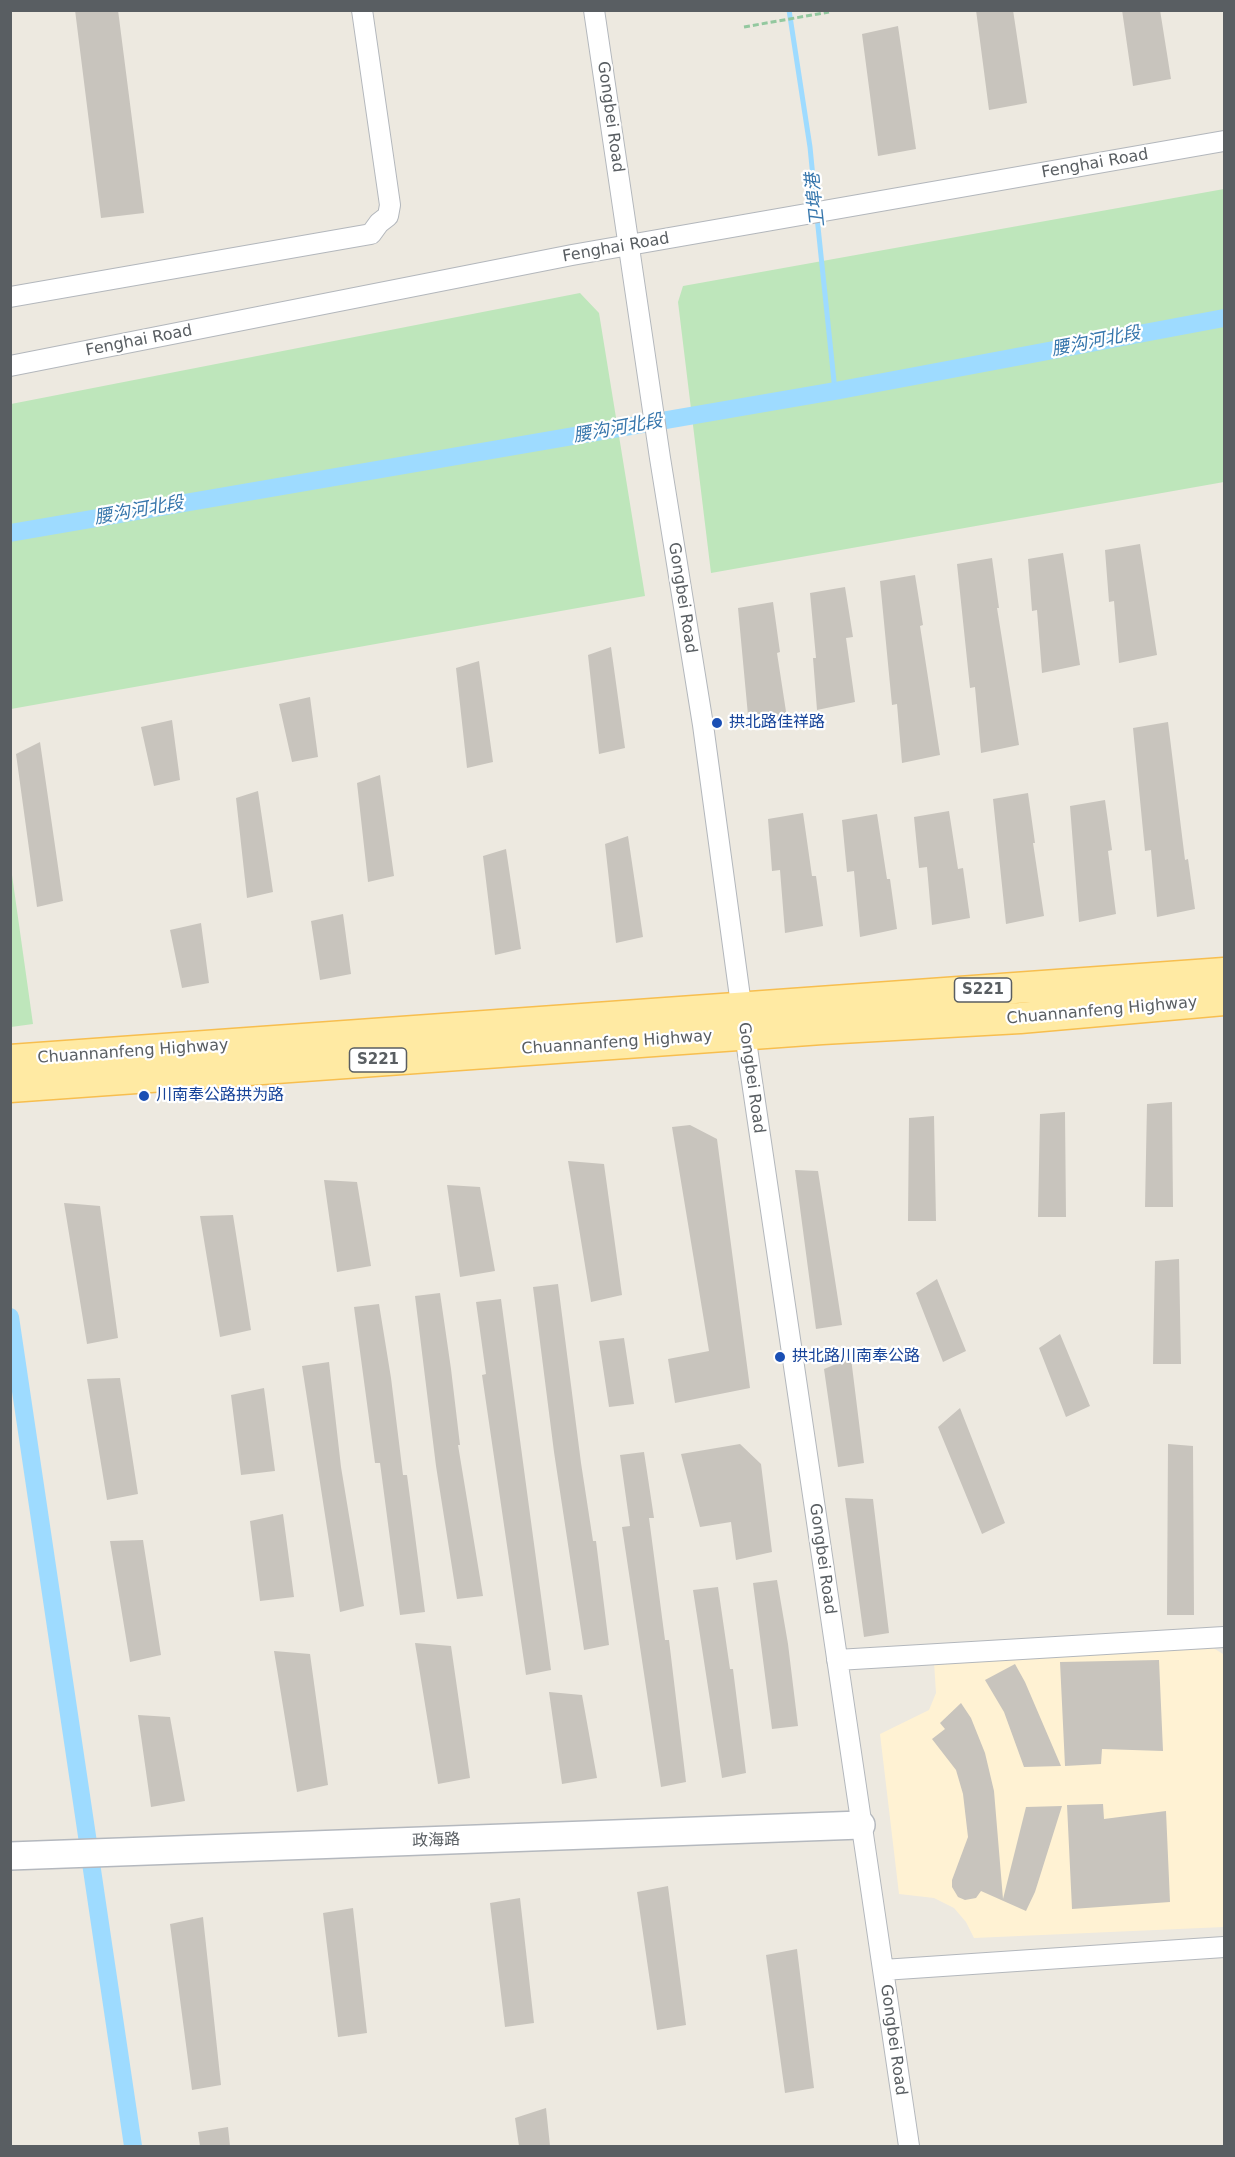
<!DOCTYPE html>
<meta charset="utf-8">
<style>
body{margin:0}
#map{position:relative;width:1235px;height:2157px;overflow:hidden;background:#ede9e0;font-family:"DejaVu Sans",sans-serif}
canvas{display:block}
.frame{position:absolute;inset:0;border:12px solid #595e62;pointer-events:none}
</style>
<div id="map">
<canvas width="1235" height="2157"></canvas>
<div class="frame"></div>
</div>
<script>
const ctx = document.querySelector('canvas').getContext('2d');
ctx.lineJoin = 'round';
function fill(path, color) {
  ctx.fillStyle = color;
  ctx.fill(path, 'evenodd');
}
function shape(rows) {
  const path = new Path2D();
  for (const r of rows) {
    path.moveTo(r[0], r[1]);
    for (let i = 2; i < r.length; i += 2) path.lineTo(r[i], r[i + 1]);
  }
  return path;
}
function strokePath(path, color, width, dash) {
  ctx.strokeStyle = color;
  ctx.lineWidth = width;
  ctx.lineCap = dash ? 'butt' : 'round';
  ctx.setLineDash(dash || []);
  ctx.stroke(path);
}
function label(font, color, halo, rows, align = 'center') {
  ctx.font = font + ' "DejaVu Sans","Noto Sans SC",sans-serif';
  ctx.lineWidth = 4.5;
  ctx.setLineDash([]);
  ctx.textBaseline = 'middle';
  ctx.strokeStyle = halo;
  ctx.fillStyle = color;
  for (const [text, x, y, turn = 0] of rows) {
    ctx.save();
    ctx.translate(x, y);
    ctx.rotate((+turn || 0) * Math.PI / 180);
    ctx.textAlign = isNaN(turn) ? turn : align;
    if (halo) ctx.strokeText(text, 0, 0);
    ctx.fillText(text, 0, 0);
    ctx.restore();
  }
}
fill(shape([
 [1210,1646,1223,1654,1224,1687,1224,1927,974,1938,966,1922,954,1908,934,1898,899,1894,880,1734,929,1710,936,1693,934,1662]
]), '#fff2d3');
fill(shape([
 [1224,189,1224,482,711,573,678,302,683,286],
 [580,293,599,313,645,596,11,709,11,404],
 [11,868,33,1024,11,1027,10,1027]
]), '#bee6bb');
strokePath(shape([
 [789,10,810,147,816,208],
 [817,217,835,391]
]), '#9edbff', 5);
strokePath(shape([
 [10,533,835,391,1224,318],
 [10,1317,133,2146]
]), '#9edbff', 18);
fill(shape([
 [75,10,118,10,144,213,101,218],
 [976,10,1013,10,1027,103,989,110],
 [1122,10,1160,10,1171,79,1133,86],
 [898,26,916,149,878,156,862,34],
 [1140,544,1157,655,1119,663,1114,601,1109,602,1105,550],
 [1063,553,1080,665,1042,673,1037,610,1032,611,1028,559],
 [992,558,999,608,997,608,1019,745,981,753,975,687,970,688,957,564],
 [915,575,923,625,920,626,940,755,902,763,897,704,892,705,880,581],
 [845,587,853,637,846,638,855,702,817,710,813,658,816,658,810,593],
 [773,602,780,652,777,653,787,718,749,726,738,608],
 [611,647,625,748,599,754,588,655],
 [479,661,493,762,467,768,456,668],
 [310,697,318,757,292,762,279,704],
 [172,720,180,780,154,786,141,727],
 [1168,722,1185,860,1188,859,1195,909,1157,917,1151,850,1145,851,1133,728],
 [40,742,63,901,37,907,16,754],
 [380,775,394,876,368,882,357,783],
 [258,791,273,892,247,898,236,798],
 [1028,793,1035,843,1033,843,1044,916,1006,924,993,799],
 [1105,800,1112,850,1108,851,1116,914,1079,922,1070,806],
 [949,811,958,869,963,868,970,918,932,925,927,867,919,868,914,817],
 [803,813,812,876,816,876,823,926,785,933,780,870,772,871,768,819],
 [877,814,887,879,890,879,897,929,860,937,854,871,847,872,842,820],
 [628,836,643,937,616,943,605,844],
 [506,849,521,949,495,955,483,856],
 [343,914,351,974,320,980,311,921],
 [201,923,209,983,182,988,170,930],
 [1172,1102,1173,1207,1145,1207,1147,1104],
 [1065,1112,1066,1217,1038,1217,1040,1114],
 [934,1116,936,1221,908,1221,909,1118],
 [690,1125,717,1139,750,1388,675,1403,668,1359,709,1351,672,1127],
 [568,1161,604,1164,622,1295,591,1302],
 [795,1170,818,1171,842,1325,816,1329],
 [324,1180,357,1182,371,1266,337,1272],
 [447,1185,480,1187,495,1271,460,1277],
 [64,1203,100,1206,118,1338,87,1344],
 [233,1215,251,1330,220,1337,200,1216],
 [1179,1259,1181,1364,1153,1364,1155,1261],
 [937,1279,966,1351,943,1362,916,1293],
 [558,1284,581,1463,593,1541,596,1541,609,1645,584,1650,554,1452,533,1287],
 [440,1293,451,1369,460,1445,458,1445,483,1596,457,1599,436,1466,415,1296],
 [501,1299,551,1670,526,1675,482,1375,486,1374,476,1302],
 [379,1304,391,1378,403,1475,407,1475,425,1612,400,1615,380,1463,375,1463,354,1307],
 [1060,1334,1090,1406,1066,1417,1039,1348],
 [624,1338,634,1404,609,1407,599,1341],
 [851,1358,864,1463,838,1467,824,1369],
 [329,1362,341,1467,364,1606,340,1612,302,1366],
 [120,1378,138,1494,107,1500,87,1379],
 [264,1388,275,1471,241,1475,231,1395],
 [960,1408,1005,1523,982,1534,938,1427],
 [740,1444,761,1464,772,1552,736,1560,731,1522,700,1527,681,1454],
 [1168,1444,1193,1446,1194,1615,1167,1615],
 [644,1452,654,1518,649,1518,665,1640,669,1640,686,1782,661,1787,622,1527,630,1526,620,1455],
 [845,1498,873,1499,889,1633,864,1637],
 [283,1514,294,1597,260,1601,250,1521],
 [143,1540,161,1655,130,1662,110,1541],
 [777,1580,788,1644,798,1726,772,1729,753,1583],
 [718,1587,730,1669,733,1669,746,1773,722,1778,693,1590],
 [415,1643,451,1646,470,1778,438,1784],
 [274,1651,310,1654,328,1785,297,1792],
 [1159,1660,1163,1751,1102,1749,1101,1764,1065,1766,1060,1662],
 [1015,1664,1025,1682,1061,1766,1024,1767,1004,1712,985,1680],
 [549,1692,582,1695,597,1778,562,1784],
 [961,1703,971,1718,985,1753,994,1791,1003,1899,1026,1807,1062,1806,1035,1892,1026,1911,981,1891,976,1898,965,1900,958,1897,952,1887,952,1880,968,1837,963,1794,956,1770,932,1739,945,1729,940,1723],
 [138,1715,170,1717,185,1801,151,1807],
 [1103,1804,1104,1819,1166,1811,1170,1902,1072,1909,1067,1805],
 [668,1886,686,2025,657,2030,637,1892],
 [520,1898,534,2023,505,2027,490,1903],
 [353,1908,367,2033,338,2037,323,1913],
 [203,1917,221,2085,192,2090,170,1924],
 [797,1949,814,2088,785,2093,766,1955],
 [546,2108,550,2146,519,2146,515,2118],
 [228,2127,230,2146,200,2146,198,2132]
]), '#c8c4bd');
const street = shape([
 [594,10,660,458,703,725,745,1034,909,2146],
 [10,297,371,234,379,223,388,216,390,205,362,10],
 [10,366,572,255,1224,141],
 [837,1660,1224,1637],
 [883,1970,1224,1947]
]);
const secondary = shape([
 [10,1856,861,1825]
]);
const primary = shape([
 [10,1060,1224,973],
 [10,1087,822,1029,1020,1018,1224,1000]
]);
strokePath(street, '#b3b7bc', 22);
strokePath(secondary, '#b4b8be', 30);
strokePath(primary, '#f7be4f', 33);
strokePath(shape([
 [744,27,829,12]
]), '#93c89f', 3, [6, 3]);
strokePath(street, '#fff', 20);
strokePath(secondary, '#fff', 27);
strokePath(primary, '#ffeaa3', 30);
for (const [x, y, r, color] of [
 [717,723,6,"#1a4fb4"],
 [144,1096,6,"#1a4fb4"],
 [780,1357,6,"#1a4fb4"]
]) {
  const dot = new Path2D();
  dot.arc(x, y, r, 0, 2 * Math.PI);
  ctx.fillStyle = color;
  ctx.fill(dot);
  strokePath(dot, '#fff', 2);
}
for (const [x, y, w] of [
 [983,990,57],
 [378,1060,57]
]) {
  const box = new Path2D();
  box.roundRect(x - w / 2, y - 12, w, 24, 4.5);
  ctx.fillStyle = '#fff';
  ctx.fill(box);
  strokePath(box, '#595e62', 1.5);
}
label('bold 15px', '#595e62', null, [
 ["S221",983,990],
 ["S221",378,1060]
]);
label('16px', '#595e62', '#fff', [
 ["Gongbei Road",610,117,82],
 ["Fenghai Road",1095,164,-10],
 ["Fenghai Road",616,248,-10],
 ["Fenghai Road",139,341,-11],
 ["Gongbei Road",682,598,81],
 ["Chuannanfeng Highway",1102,1011,-5],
 ["Chuannanfeng Highway",617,1043,-4],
 ["Chuannanfeng Highway",133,1052,-4],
 ["Gongbei Road",751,1078,82],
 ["Gongbei Road",822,1559,82],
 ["政海路",436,1841,-2],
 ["Gongbei Road",893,2040,82]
]);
label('16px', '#164399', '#fff', [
 ["拱北路佳祥路",729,723],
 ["川南奉公路拱为路",156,1096],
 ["拱北路川南奉公路",792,1357]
], 'left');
label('italic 18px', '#3676ac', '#fff', [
 ["卫埠港",816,200,-96],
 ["腰沟河北段",1096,342,-11],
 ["腰沟河北段",618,429,-10],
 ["腰沟河北段",139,511,-10]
]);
</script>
